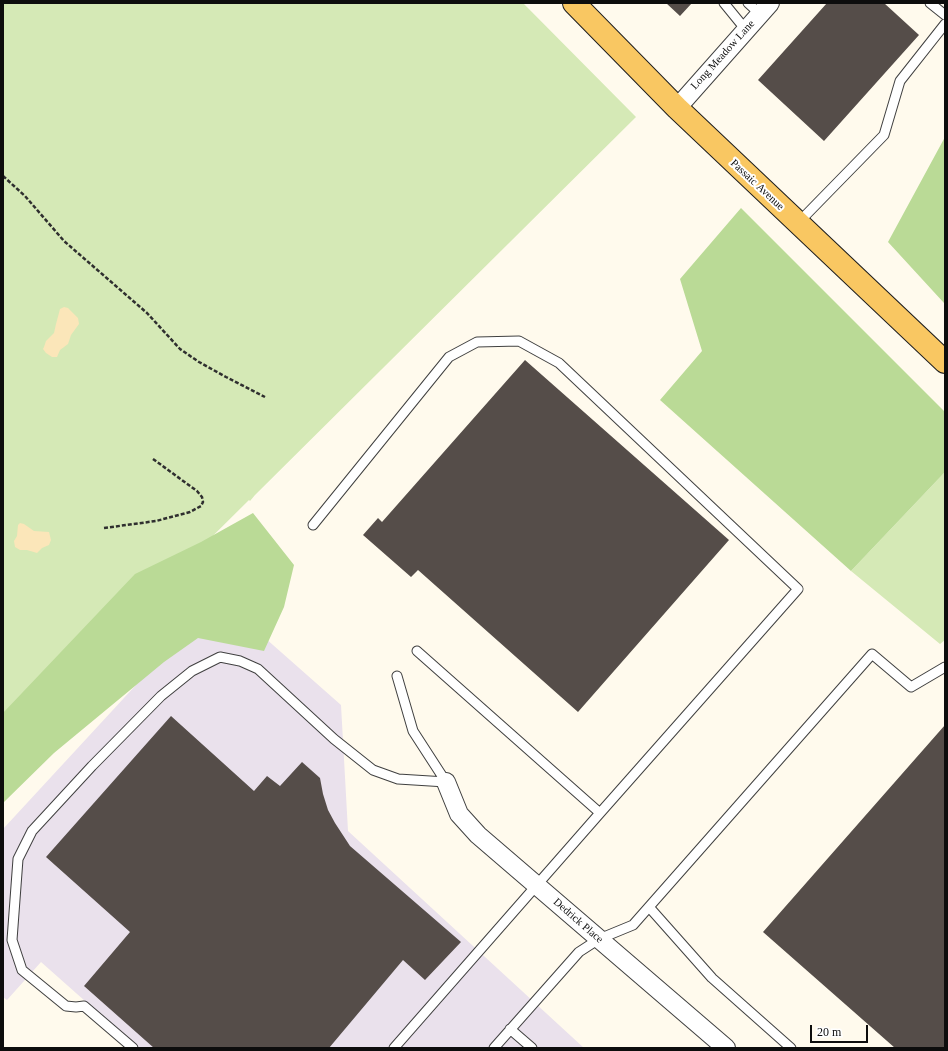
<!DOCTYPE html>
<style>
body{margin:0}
#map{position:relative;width:948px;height:1051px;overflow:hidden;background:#fffaed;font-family:"Times New Roman",serif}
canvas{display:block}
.frame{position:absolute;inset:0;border:4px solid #0d0d0d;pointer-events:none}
.scale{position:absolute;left:810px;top:1025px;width:58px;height:18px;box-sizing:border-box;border:2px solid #0d0d0d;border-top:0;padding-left:5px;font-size:12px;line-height:14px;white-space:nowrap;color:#0d0d0d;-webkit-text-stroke:3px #fff;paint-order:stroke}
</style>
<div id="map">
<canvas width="948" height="1051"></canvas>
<div class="frame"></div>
<div class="scale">20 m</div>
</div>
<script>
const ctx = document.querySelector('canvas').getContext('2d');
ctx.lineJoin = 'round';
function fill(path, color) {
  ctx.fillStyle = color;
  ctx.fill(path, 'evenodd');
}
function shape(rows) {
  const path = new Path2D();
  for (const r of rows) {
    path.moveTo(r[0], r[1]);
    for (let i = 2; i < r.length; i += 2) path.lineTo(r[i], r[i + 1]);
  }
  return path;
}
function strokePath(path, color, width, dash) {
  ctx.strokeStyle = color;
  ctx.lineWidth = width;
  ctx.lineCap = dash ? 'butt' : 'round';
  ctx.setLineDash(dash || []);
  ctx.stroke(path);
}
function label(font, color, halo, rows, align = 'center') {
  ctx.font = font + ' "Times New Roman",serif';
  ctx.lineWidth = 4;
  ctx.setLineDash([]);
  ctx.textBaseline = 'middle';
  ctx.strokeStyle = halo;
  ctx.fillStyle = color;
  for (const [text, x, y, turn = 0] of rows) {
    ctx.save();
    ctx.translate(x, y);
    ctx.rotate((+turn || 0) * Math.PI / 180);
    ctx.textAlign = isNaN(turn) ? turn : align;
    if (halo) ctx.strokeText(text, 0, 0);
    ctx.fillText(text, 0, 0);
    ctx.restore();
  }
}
fill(shape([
 [239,615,341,705,348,831,584,1048,138,1048,41,962,7,1000,3,997,3,829,184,633]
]), '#eae1ec');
fill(shape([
 [3,3,523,3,636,117,255,495,250,501,249,500,3,744],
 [945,472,945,640,940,644,851,571]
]), '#d5e9b6');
fill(shape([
 [945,137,945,297,944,303,888,242],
 [741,208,945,412,945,472,851,571,660,400,702,351,680,279],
 [253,513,294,565,284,607,264,651,198,638,164,662,54,753,3,803,3,713,135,574,201,542]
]), '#bada96');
fill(shape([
 [64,307,68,308,78,318,79,324,71,335,68,344,60,350,57,357,52,357,46,353,43,349,44,347,46,341,54,333,56,324,60,309],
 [20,523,24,524,34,531,49,532,51,540,49,545,42,548,37,553,27,550,20,550,15,547,14,541,17,536,18,525]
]), '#fbe6b9');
fill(shape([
 [666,3,692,3,680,16],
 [827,3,884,3,919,35,824,141,758,80],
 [525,360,729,540,578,712,418,570,411,577,363,535,378,518,382,522],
 [171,716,254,791,267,776,280,786,302,762,320,778,323,794,328,810,335,823,350,846,461,942,425,980,403,960,329,1048,154,1048,84,986,130,932,46,857],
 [945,725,945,1048,895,1048,763,932]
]), '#554d49');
const service = shape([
 [724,3,746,30],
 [748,3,760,14],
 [930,3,945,15],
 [798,223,884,135,900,81,945,24],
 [313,525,449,357,477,342,519,341,559,363,798,589,600,813,394,1048],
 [417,651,600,813],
 [397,676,413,731,446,782],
 [649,907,712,978,791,1048],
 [510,1029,532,1048],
 [133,1048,84,1006,76,1007,66,1006,22,970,12,940,18,859,32,831,92,766,161,696,192,671,220,657,240,661,258,669,334,739,373,770,398,779,446,782],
 [494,1048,579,952,599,939,633,925,872,654,911,687,945,667]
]);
const minor = shape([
 [677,108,770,3],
 [446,782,459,814,478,835,726,1048]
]);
const primary = shape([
 [574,3,677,108,945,362]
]);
strokePath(service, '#404040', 11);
strokePath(minor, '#404040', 20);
strokePath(primary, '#1e1e1e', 24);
strokePath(shape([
 [3,176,25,196,64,241,147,313,180,349,199,362,226,377,265,397],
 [104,528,156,521,190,512,201,506,203,502,202,497,197,491,153,459]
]), '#2f2f2f', 2.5, [4, 2]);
strokePath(service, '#fff', 9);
strokePath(minor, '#fff', 18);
strokePath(primary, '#f9c762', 22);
label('11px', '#0d0d0d', '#fff', [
 ["Long Meadow Lane",723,55,-48],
 ["Passaic Avenue",757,185,43],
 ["Dedrick Place",578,921,41]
]);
</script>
